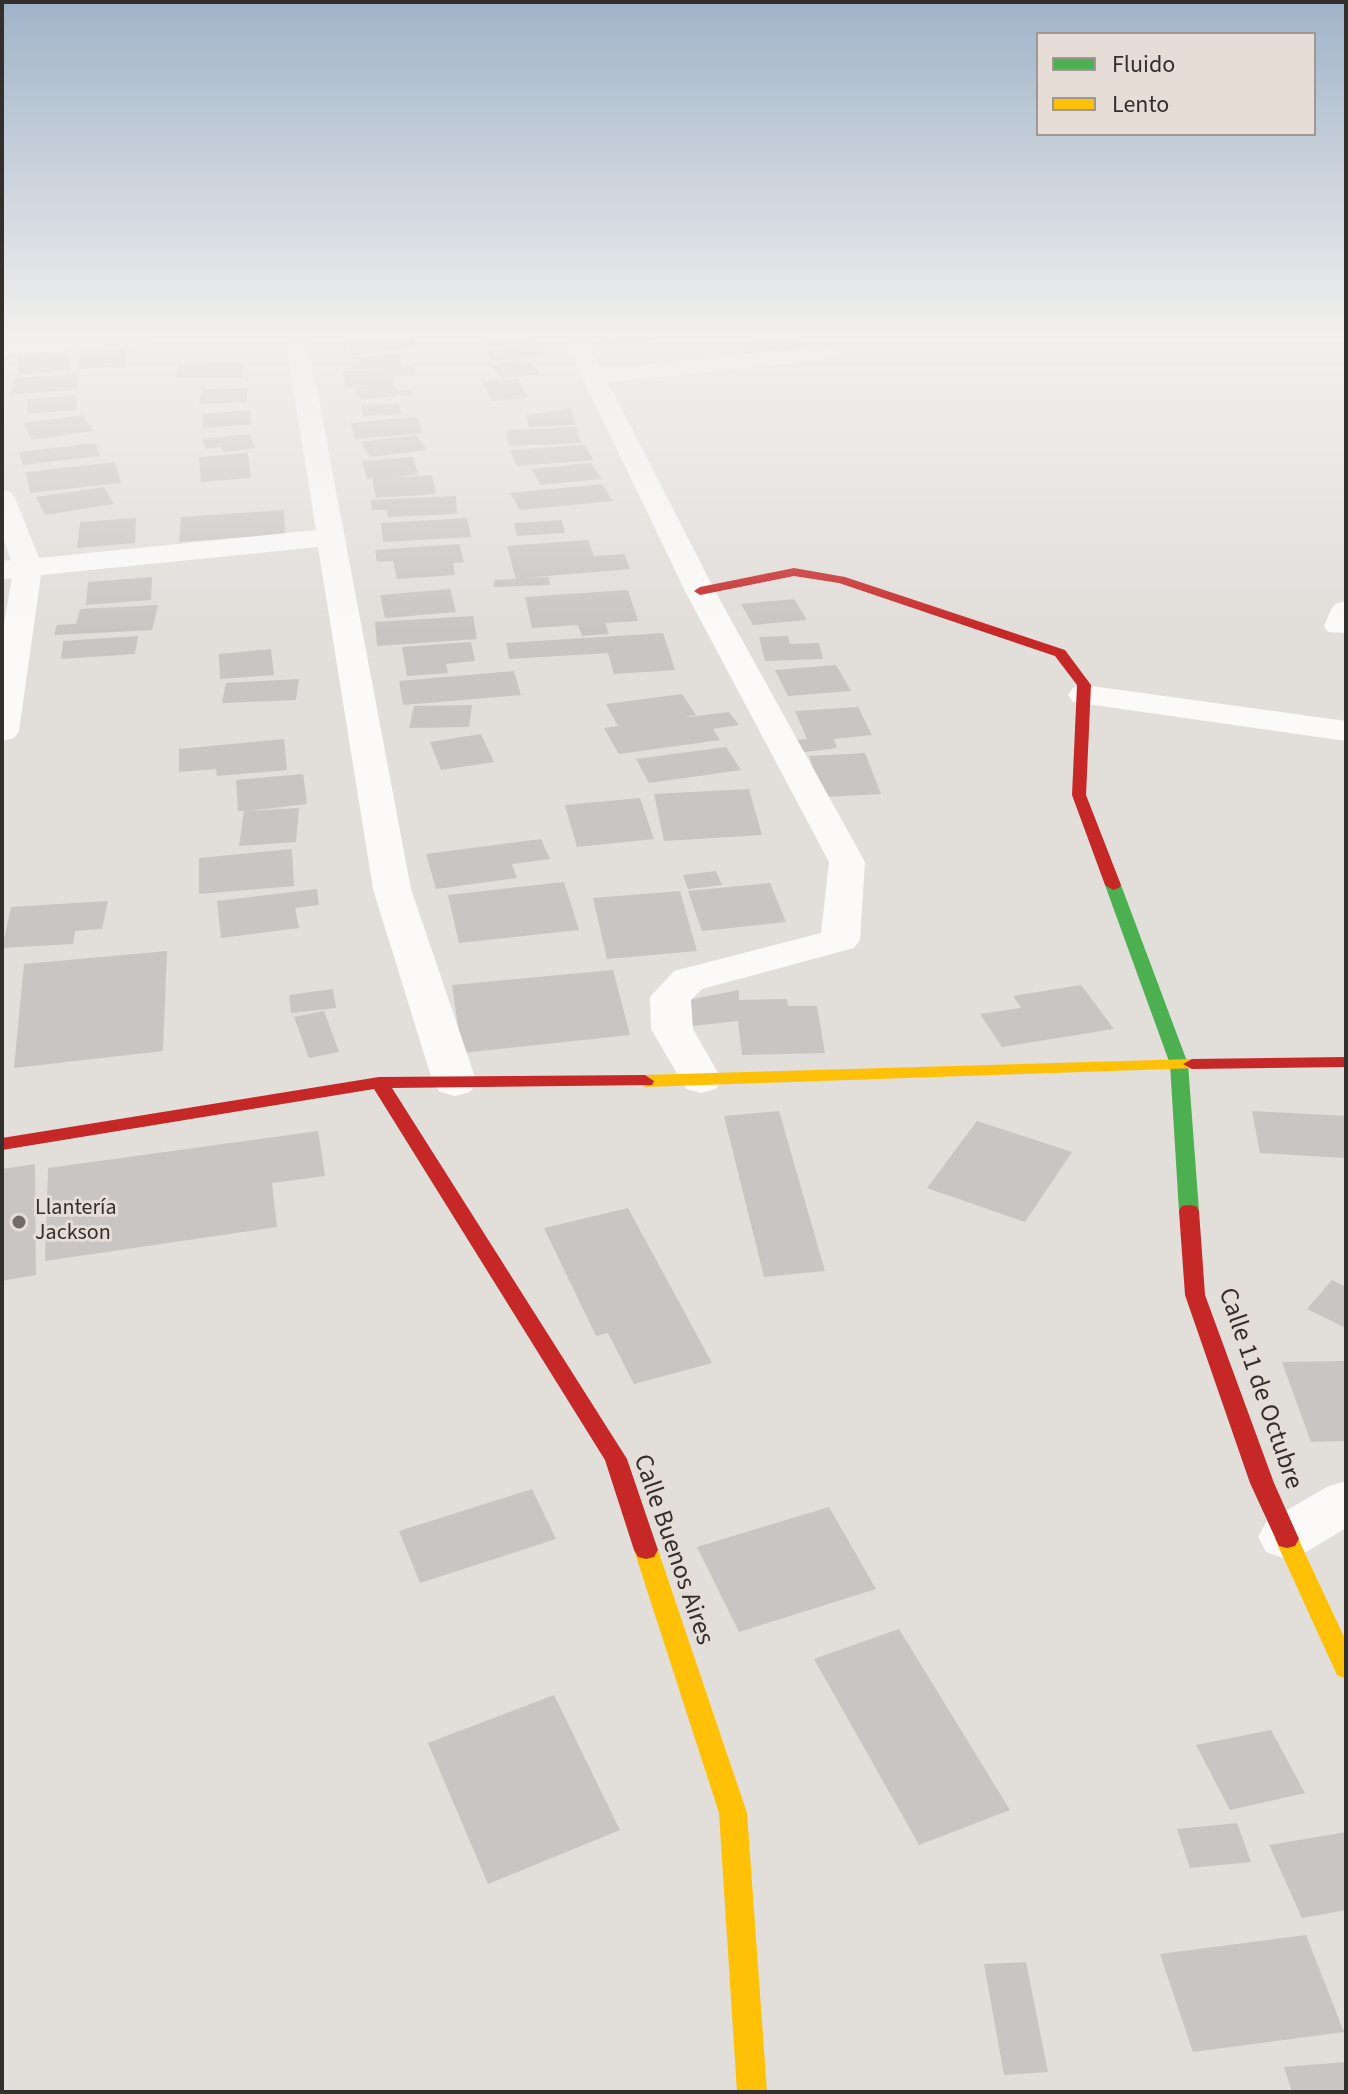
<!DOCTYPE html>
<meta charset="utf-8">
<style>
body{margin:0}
#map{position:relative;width:1348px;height:2094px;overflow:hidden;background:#e2deda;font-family:"Source Sans 3",sans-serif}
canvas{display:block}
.frame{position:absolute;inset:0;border:4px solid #322f2d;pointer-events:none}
.legend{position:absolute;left:1036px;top:32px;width:280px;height:104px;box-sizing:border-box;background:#e6ddd7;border:2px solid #9e9793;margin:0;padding:10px 14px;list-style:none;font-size:24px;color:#322f2d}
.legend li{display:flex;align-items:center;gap:16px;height:40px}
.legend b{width:40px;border:2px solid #9e9793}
</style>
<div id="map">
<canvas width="1348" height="2094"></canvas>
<div class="frame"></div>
<ul class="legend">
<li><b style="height:10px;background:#4caf50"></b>Fluido</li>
<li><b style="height:10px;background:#ffc107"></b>Lento</li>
</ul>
</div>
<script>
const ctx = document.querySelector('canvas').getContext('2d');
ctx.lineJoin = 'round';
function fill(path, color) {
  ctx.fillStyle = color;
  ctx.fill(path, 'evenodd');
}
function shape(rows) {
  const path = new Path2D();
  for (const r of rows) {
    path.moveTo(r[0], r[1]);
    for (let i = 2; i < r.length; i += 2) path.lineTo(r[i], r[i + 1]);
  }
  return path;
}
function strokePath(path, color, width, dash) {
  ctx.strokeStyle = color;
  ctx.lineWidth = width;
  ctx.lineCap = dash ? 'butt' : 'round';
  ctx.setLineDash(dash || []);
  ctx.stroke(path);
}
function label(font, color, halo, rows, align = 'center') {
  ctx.font = font + ' "Source Sans 3",sans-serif';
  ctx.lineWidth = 6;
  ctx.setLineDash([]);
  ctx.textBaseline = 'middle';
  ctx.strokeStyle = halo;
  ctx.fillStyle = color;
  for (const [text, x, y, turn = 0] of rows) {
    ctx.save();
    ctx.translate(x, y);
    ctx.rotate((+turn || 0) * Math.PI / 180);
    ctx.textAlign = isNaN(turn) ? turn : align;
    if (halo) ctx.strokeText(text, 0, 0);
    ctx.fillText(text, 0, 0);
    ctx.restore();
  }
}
fill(shape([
 [412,337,416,347,352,355,346,342],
 [483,337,536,337,538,343,486,346],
 [597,337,652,337,655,340,606,345],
 [797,339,806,351,745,355,737,343],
 [538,344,546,357,493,361,487,350],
 [125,349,126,366,79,369,79,352],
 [68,351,70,370,19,375,17,355],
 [399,354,402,367,413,366,417,375,392,377,395,383,392,383,397,391,410,390,413,394,361,400,353,388,377,385,347,387,342,372,393,368,353,369,351,357],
 [527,360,542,374,503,379,488,365],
 [244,362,242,378,176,378,178,365],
 [79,374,77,390,11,394,14,378],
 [518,379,529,398,492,401,482,382],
 [248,388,247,402,199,404,202,390],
 [75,395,77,410,28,414,27,399],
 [399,403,401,414,363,416,361,405],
 [571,408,576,425,529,427,526,415],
 [250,410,251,425,203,428,202,414],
 [83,415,93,431,32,440,23,423],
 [417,417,423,433,355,439,350,423],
 [577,427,581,443,509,446,506,430],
 [249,434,255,448,223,452,221,447,206,449,202,439],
 [416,435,427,450,370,457,361,442],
 [95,443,100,456,23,465,19,452],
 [585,445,593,460,517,466,510,450],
 [248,453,251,478,201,482,199,457],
 [413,457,418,474,392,478,432,475,436,494,376,498,372,478,367,479,362,461],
 [115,462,121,483,30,493,26,472],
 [591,463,602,479,541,485,531,469],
 [602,484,613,501,520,510,510,493],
 [104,487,114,504,45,515,36,497],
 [456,496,457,514,388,517,387,510,372,510,371,500],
 [284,510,285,535,179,542,181,517],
 [136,518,135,543,77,548,80,522],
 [467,518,471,537,383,542,381,523],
 [562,520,565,533,517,536,514,523],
 [588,540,594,556,624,554,630,569,523,578,549,577,550,585,494,587,494,580,516,579,507,546],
 [459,544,464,562,453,563,455,575,397,579,393,561,377,562,375,550],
 [152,577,151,600,86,605,88,582],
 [450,589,456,612,385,618,380,595],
 [628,590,638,621,605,623,609,634,582,636,578,625,532,628,525,597],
 [794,599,807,620,753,625,741,604],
 [158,605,152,630,54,635,57,625,76,624,80,609],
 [473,616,477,639,377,646,375,622],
 [663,633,675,670,614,674,608,653,509,659,506,643],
 [138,636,135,654,61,659,63,641],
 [788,636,790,644,819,643,823,659,765,661,759,637],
 [471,642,475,661,446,664,448,673,407,676,402,647],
 [271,649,274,675,220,679,219,654],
 [836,665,851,691,788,696,775,670],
 [514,671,521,695,403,705,399,681],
 [299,679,296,700,222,703,226,683],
 [682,694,696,715,681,718,729,712,739,725,713,729,720,740,619,754,604,728,618,726,606,704],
 [472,705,469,727,409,728,414,706],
 [858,707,872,735,834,739,837,748,797,753,788,741,807,739,795,711],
 [481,734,494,762,441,770,430,742],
 [284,739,287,770,217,776,216,769,179,772,179,749],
 [726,747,741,770,649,783,636,759],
 [865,753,881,794,823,797,809,756],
 [303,774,307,804,247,811,299,808,296,842,239,846,244,811,238,811,236,780],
 [749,789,762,835,664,841,654,794],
 [640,798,654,839,577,847,565,805],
 [541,839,550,859,512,864,517,878,436,889,426,854],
 [292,849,294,886,199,894,199,858],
 [716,871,722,885,688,889,683,875],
 [564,882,579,930,459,943,448,895],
 [770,883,786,922,702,931,688,891],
 [317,889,319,905,295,908,299,928,221,938,217,901],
 [680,891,697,951,607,959,593,898],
 [108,901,102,929,75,931,73,944,2,948,11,907],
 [167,951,163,1051,14,1068,24,964],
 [613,970,630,1035,462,1053,452,985],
 [1081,985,1114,1029,1002,1047,980,1014,1021,1008,1013,996],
 [333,989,336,1008,291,1013,289,995],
 [739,990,739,1000,787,999,788,1006,817,1006,825,1053,742,1055,738,1021,693,1026,683,1001],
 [324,1011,339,1052,309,1058,294,1017],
 [779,1111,825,1271,764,1277,724,1116],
 [1252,1111,1346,1116,1346,1158,1260,1153],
 [977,1121,1072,1152,1025,1222,927,1188],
 [318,1131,325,1176,272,1183,277,1227,45,1261,48,1168],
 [35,1164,36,1275,2,1281,2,1169],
 [628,1208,685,1313,712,1363,634,1384,608,1333,596,1336,544,1228],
 [1332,1280,1346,1287,1346,1328,1307,1309],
 [1346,1361,1346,1441,1311,1442,1282,1362],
 [532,1489,556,1539,420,1583,399,1531],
 [829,1507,876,1589,739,1632,697,1547],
 [899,1629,1010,1810,919,1845,814,1659],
 [554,1695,620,1830,488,1884,428,1743],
 [1271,1730,1305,1793,1230,1810,1196,1745],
 [1237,1823,1251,1862,1190,1868,1177,1829],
 [1346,1832,1346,1910,1302,1918,1269,1845],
 [1306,1935,1344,2032,1193,2052,1160,1954],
 [1026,1962,1048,2072,1004,2075,984,1964],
 [1346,2062,1346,2092,1292,2092,1284,2067]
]), '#c8c5c2');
fill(shape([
 [58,337,163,337,152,344,2,355,2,341,58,337],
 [285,337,307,337,411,889,477,1083,470,1092,455,1096,440,1092,433,1083,373,889,318,547,41,575,19,731,14,738,2,741,2,635,12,578,2,579,2,561,11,560,2,535,2,490,11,492,15,498,39,558,316,530,285,337],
 [563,337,585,337,601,369,823,346,831,348,834,353,831,358,823,360,608,382,715,591,865,862,860,940,854,948,702,989,691,1000,693,1029,722,1080,716,1089,701,1093,686,1089,651,1029,650,997,674,971,821,933,829,862,685,591,563,337],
 [1346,601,1346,633,1328,632,1324,626,1331,610,1335,604,1346,601],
 [1084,685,1346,721,1346,741,1073,702,1068,695,1073,688,1084,685],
 [1346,1481,1346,1528,1306,1552,1286,1559,1266,1552,1258,1537,1266,1522,1327,1487,1346,1481]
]), '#fbfaf9');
fill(shape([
 [1113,880,1121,885,1188,1064,1199,1211,1196,1216,1189,1217,1182,1216,1179,1211,1170,1064,1105,885,1113,880]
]), '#4caf50');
fill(shape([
 [1192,1059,1198,1060,1201,1064,1198,1068,645,1087,636,1081,645,1075,1192,1059],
 [1287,1530,1295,1532,1346,1641,1346,1679,1337,1675,1275,1539,1279,1532,1287,1530],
 [646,1541,654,1543,658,1550,747,1813,767,2092,737,2092,719,1813,634,1550,638,1543,646,1541]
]), '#ffc107');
fill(shape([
 [794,568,845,577,1065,650,1091,685,1086,795,1121,885,1119,888,1113,890,1105,885,1072,795,1077,685,1055,656,839,583,794,576,700,595,694,591,700,587,794,568],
 [1346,1057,1346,1067,1192,1069,1183,1064,1192,1059,1346,1057],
 [645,1075,654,1081,652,1085,392,1088,627,1459,658,1550,654,1557,646,1559,638,1557,634,1550,605,1460,374,1089,2,1150,2,1138,379,1077,645,1075],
 [1189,1205,1196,1206,1199,1211,1205,1295,1274,1483,1299,1539,1295,1546,1287,1548,1279,1546,1250,1483,1185,1295,1179,1211,1182,1206,1189,1205]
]), '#c62828');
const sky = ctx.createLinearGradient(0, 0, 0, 630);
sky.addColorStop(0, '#9fb3c8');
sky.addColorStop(0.53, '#f2f0ee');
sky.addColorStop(1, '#f2f0ee00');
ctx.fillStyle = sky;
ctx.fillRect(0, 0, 1348, 630);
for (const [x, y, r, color] of [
 [19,1222,8,"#706c6a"]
]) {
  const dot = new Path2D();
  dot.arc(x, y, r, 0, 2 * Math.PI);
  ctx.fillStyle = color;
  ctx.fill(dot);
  strokePath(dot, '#e6ddd7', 3);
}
label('22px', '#322f2d', '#e6ddd7', [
 ["Llantería",35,1209],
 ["Jackson",35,1234]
], 'left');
label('26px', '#322f2d', '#e6ddd7', [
 ["Calle 11 de Octubre",1259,1389,71],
 ["Calle Buenos Aires",672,1550,71]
]);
</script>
